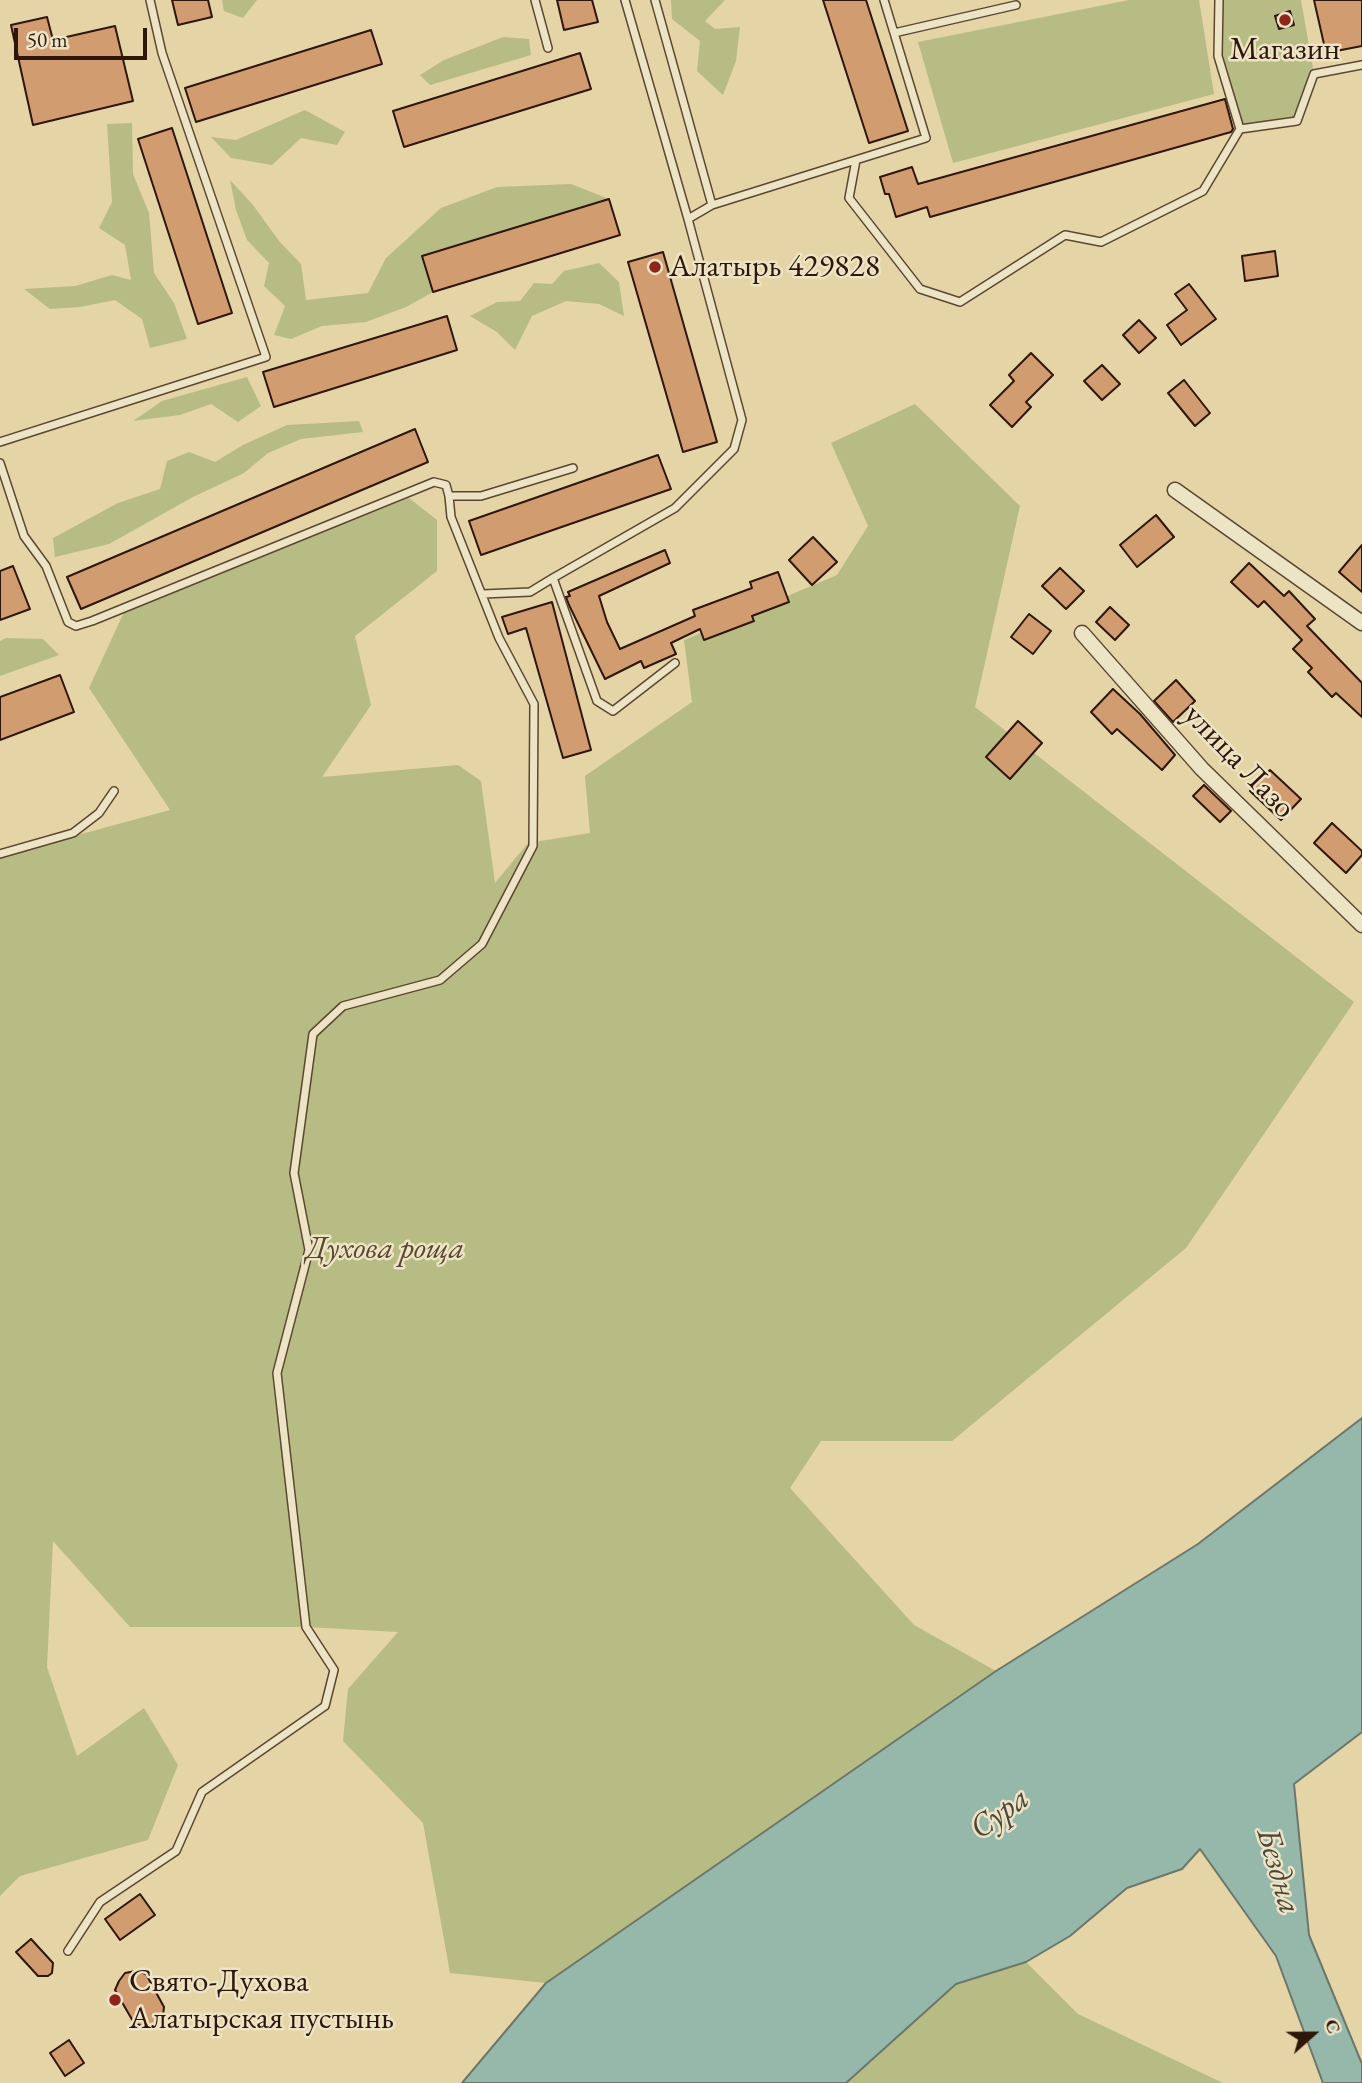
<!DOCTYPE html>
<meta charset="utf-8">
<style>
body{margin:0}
#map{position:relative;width:1362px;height:2083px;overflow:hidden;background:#e4d4a6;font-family:"EB Garamond",serif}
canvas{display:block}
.north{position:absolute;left:1278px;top:1999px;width:70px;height:70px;-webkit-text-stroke:5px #ede3c5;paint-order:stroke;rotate:69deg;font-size:19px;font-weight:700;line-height:28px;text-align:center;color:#2e160b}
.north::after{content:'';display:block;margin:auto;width:24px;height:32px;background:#2e160b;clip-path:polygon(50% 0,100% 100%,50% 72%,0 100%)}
.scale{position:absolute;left:14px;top:28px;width:133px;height:32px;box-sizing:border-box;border:4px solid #2e160b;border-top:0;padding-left:9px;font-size:21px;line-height:24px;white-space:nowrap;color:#2e160b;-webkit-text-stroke:5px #ede3c5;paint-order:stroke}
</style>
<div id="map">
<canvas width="1362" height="2083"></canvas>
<div class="north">С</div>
<div class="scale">50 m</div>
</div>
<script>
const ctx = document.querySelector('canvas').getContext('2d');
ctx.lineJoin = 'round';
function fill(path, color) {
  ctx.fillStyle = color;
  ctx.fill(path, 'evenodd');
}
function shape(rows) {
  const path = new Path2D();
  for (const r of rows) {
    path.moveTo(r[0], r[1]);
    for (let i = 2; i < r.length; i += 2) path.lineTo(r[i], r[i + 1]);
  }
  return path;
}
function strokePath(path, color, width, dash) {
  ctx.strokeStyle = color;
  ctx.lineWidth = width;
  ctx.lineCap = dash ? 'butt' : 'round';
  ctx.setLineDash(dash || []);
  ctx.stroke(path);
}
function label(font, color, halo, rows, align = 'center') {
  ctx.font = font + ' "EB Garamond",serif';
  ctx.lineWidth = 5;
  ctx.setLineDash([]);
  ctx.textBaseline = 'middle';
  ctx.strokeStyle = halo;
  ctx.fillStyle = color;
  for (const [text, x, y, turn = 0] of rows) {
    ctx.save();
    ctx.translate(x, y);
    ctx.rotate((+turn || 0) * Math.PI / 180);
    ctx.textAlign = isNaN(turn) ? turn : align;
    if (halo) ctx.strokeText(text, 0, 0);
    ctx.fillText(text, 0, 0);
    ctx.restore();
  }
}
fill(shape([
 [222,0,257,0,243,18,224,11],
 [671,0,725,0,705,21,715,29,740,27,736,61,723,95,697,71,700,41,672,19],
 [1129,0,1199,0,1214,94,953,163,918,42],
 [1219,0,1301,0,1314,74,1297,121,1240,129,1218,56],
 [503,37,529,39,531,55,430,85,420,75,444,60],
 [305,110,345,132,337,145,301,138,272,165,231,158,211,137,236,140],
 [132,123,133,174,149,213,154,273,174,303,187,339,150,348,142,319,115,300,80,307,50,309,24,289,75,286,112,275,131,280,125,245,99,228,112,202,107,124],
 [230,180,253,205,279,241,301,264,306,300,368,293,386,258,441,208,497,187,571,184,609,199,422,255,433,292,406,307,366,322,322,326,291,339,274,335,285,306,264,286,269,263,247,240,236,210],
 [599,263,619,282,624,316,599,304,566,301,532,316,515,350,497,332,470,316,497,302,520,301,534,283,552,284,564,271],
 [247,377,261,406,238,422,211,404,180,415,133,421,162,401],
 [915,404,1020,506,975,707,1354,1002,1186,1248,952,1441,821,1441,790,1488,914,1625,996,1671,546,1983,450,1973,423,1823,343,1741,348,1689,398,1632,306,1627,130,1627,53,1541,47,1667,77,1756,144,1708,178,1765,148,1840,20,1876,0,1896,0,856,170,810,89,688,125,610,409,498,437,520,437,571,355,636,371,705,322,777,458,765,481,781,495,883,528,843,590,833,585,776,692,702,684,640,837,575,868,526,831,443],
 [359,421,363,432,301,439,268,453,244,473,193,497,109,544,55,557,53,538,118,503,160,489,167,461,189,452,215,462,243,445,287,425],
 [6,638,43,639,59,655,0,676,0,641],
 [1026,1962,1078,2014,1223,2083,846,2083,956,1984]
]), '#b7bc84');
const water = shape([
 [1362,1418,1362,1732,1294,1784,1309,1935,1362,2064,1362,2083,1323,2083,1276,1956,1200,1849,1182,1869,1127,1888,1070,1936,1026,1962,956,1984,846,2083,462,2083,546,1983,996,1671,1198,1544,1362,1418]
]);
fill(water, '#95b8ab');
strokePath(water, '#6c776b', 2);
const building = shape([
 [172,0,208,0,212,17,178,25,172,0],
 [557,0,592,0,598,22,564,30,557,0],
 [823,0,866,0,908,131,869,143,823,0],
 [1314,0,1362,0,1362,46,1326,53,1314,0],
 [1290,11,1294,25,1279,29,1275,16,1290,11],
 [47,17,53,40,115,26,133,101,33,125,11,25,47,17],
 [371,30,382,64,196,122,185,88,371,30],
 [580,53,591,89,404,147,393,111,580,53],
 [1225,99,1233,129,1231,132,930,217,927,207,896,217,889,194,885,194,880,177,912,167,918,184,1225,99],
 [172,128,232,313,198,324,138,139,172,128],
 [609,199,620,235,433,292,422,256,609,199],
 [1275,251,1278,276,1245,281,1242,256,1275,251],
 [663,252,717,442,683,452,628,262,663,252],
 [1189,284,1216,319,1181,345,1167,325,1187,310,1175,294,1189,284],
 [447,316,457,350,274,407,263,372,447,316],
 [1139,320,1156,338,1139,353,1123,335,1139,320],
 [1031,353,1053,375,1026,402,1031,407,1012,427,990,405,1014,381,1009,375,1031,353],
 [1102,365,1120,384,1102,400,1084,381,1102,365],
 [1184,380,1210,413,1195,426,1168,393,1184,380],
 [415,429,428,462,81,609,67,577,415,429],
 [658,455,671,489,481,555,469,521,658,455],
 [1156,515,1174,537,1137,567,1120,545,1156,515],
 [813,537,837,562,812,585,789,560,813,537],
 [1362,545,1362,592,1339,572,1362,545],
 [665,550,670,563,599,596,607,622,620,649,695,616,693,610,752,588,750,582,778,572,789,602,752,616,754,621,704,640,700,629,671,643,676,654,644,668,641,661,605,679,569,605,566,597,570,596,568,592,665,550],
 [1249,563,1284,596,1289,591,1315,619,1307,626,1362,683,1362,717,1336,693,1332,697,1308,672,1312,668,1293,649,1302,640,1264,601,1258,607,1231,582,1249,563],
 [13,566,30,609,0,620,0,571,13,566],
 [1060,568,1084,591,1066,609,1042,586,1060,568],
 [552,602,591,750,563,758,526,628,508,634,502,617,552,602],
 [1110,607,1129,625,1115,640,1096,622,1110,607],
 [1029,614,1051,631,1033,654,1011,637,1029,614],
 [60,675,74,712,0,740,0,697,60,675],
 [1176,680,1195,701,1173,722,1154,701,1176,680],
 [1113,689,1140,714,1175,755,1162,770,1117,729,1112,734,1091,712,1113,689],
 [1018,721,1042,743,1010,779,986,757,1018,721],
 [1270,770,1301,799,1281,820,1250,791,1270,770],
 [1204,785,1231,811,1220,822,1193,796,1204,785],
 [1332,823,1362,851,1362,855,1346,873,1314,843,1332,823],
 [140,1894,155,1915,120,1940,105,1919,140,1894],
 [31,1939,53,1963,52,1973,48,1976,38,1976,16,1952,31,1939],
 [136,1971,146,1974,164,2007,163,2016,155,2026,144,2027,134,2023,115,1990,119,1981,125,1973,136,1971],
 [69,2040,84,2063,65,2076,50,2053,69,2040]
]);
fill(building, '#d19d70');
strokePath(building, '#2e160b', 2);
const lane = shape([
 [535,0,548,48],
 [625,0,688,219],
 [655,0,712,205],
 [894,33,1016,5],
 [1240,129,1297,121,1314,74,1362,65],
 [856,160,849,198,920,289,960,302,1065,235,1101,242,1203,191,1240,129,1218,56,1219,0],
 [0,442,266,357,162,53,150,0],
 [0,463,24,536,46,566,68,622,76,626,92,621,434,482,446,485,449,496],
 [553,578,597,701,613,711,675,663],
 [483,594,530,592,553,578,675,508,734,449,742,420,688,219,712,205,926,138,884,0],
 [0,854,73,833,99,813,114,791],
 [68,1951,100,1902,176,1851,202,1792,325,1706,334,1670,306,1627,277,1373,309,1250,294,1173,313,1034,343,1006,440,980,482,944,533,846,534,704,499,638,451,517,449,496,481,496,573,468]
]);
const street = shape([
 [1175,490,1362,623],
 [1082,633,1202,769,1362,925]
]);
strokePath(lane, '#5c4632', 10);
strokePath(street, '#5c4632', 17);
strokePath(lane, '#ede3c5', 7);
strokePath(street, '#ede3c5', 14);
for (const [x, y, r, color] of [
 [1285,20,7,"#8f2418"],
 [655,267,7,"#8f2418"],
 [115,2000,7,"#8f2418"]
]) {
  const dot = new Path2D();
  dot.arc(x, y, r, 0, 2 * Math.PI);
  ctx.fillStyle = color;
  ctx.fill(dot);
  strokePath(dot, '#ede3c5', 2.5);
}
label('32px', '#2e160b', '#ede3c5', [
 ["Магазин",1285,50,"center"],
 ["Алатырь 429828",669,267],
 ["Свято-Духова",129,1982],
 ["Алатырская пустынь",129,2019]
], 'left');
label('32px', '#2e160b', '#ede3c5', [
 ["улица Лазо",1239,762,46]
]);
label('italic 32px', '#57482f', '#ede3c5', [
 ["Духова роща",385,1249]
]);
label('italic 33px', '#4d473b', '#ede3c5', [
 ["Сура",1000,1814,-36],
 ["Бездна",1278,1871,74]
]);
</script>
